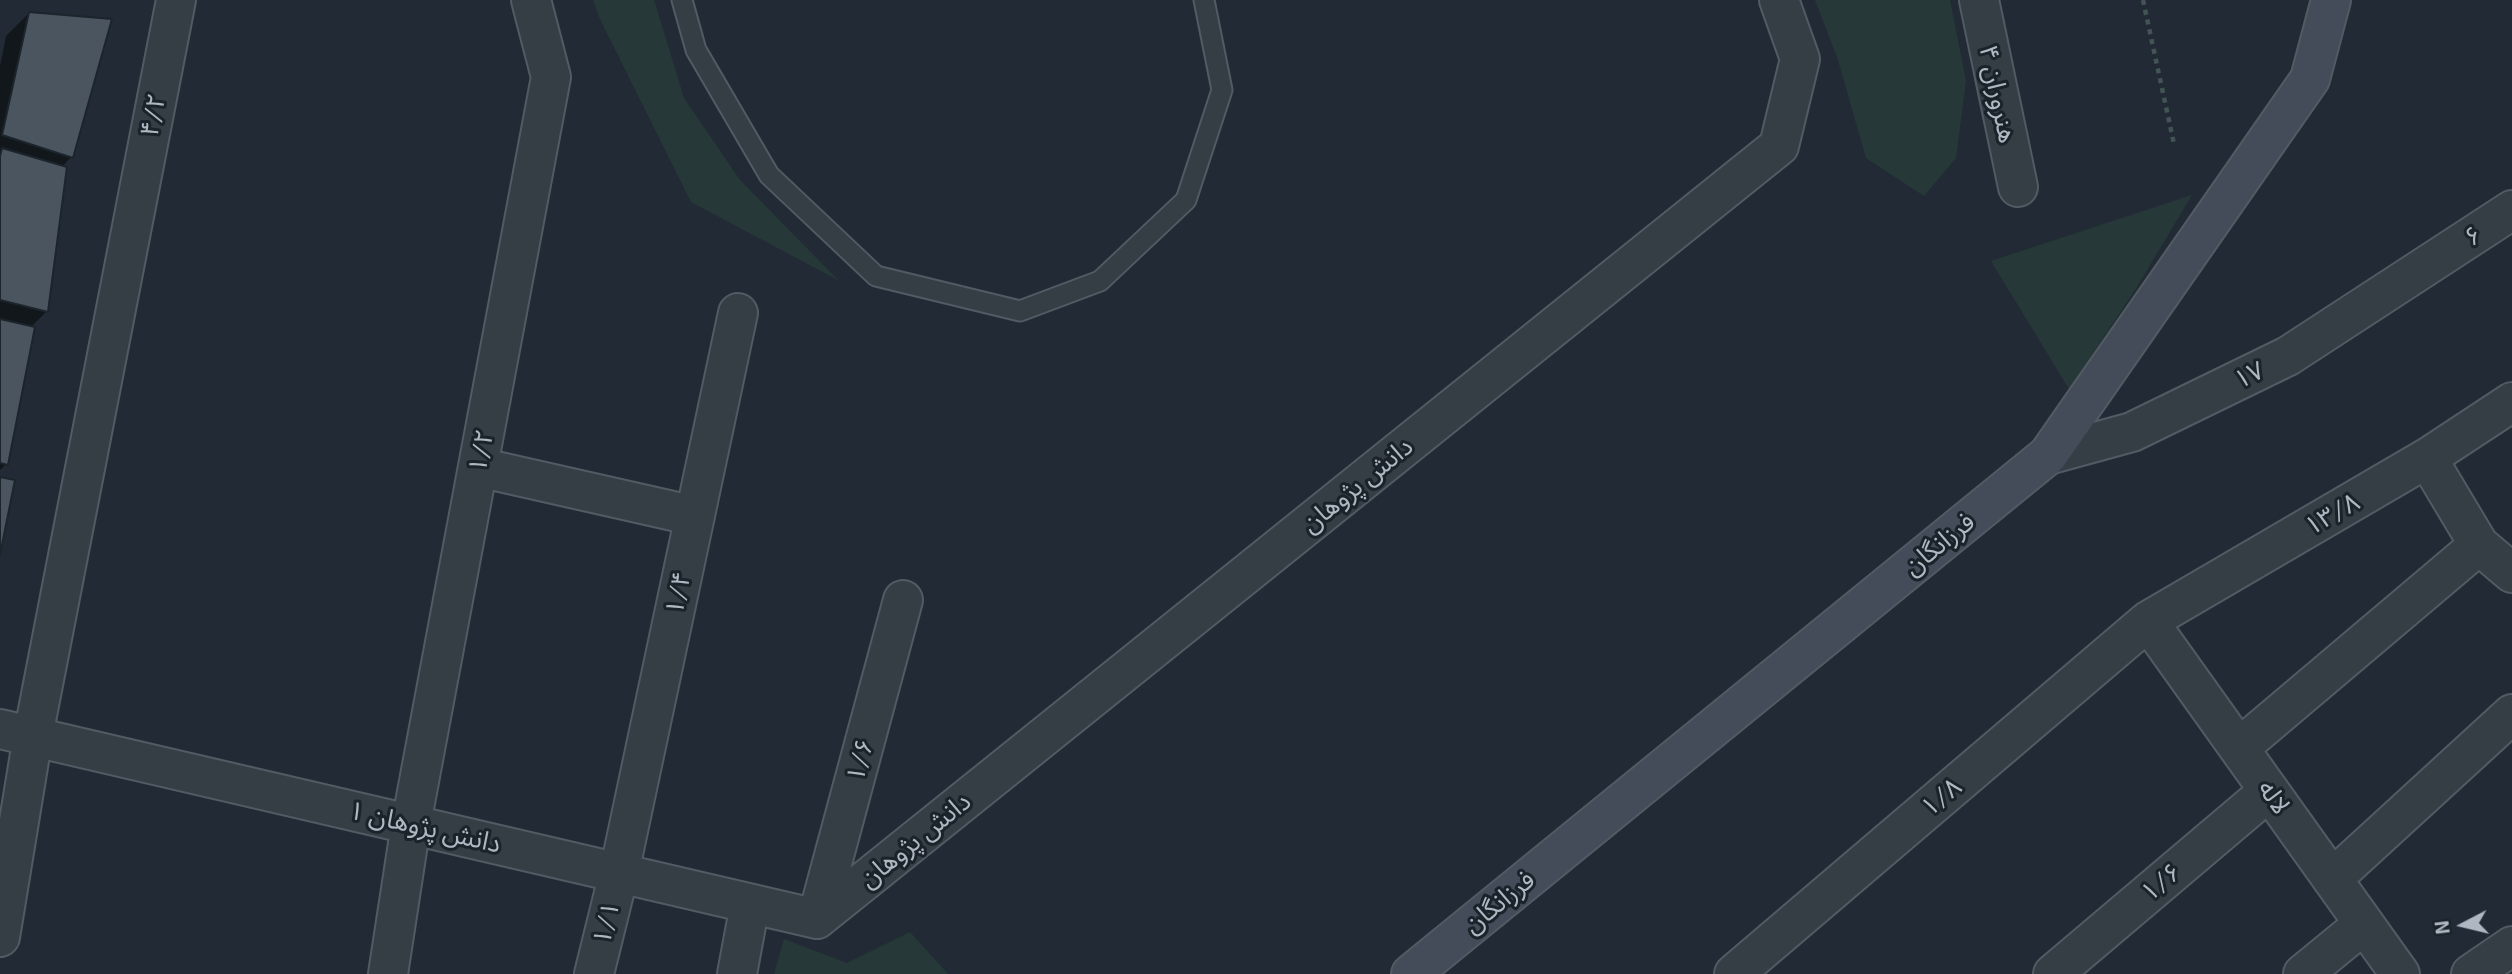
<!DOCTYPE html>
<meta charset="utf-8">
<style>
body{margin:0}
#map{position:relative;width:2512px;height:974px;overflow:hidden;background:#222b35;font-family:"Exo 2",sans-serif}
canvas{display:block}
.north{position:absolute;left:2428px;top:890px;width:70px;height:70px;-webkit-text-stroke:5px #1a222a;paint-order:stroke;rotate:263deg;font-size:19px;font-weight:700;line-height:28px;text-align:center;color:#afb7c2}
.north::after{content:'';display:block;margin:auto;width:24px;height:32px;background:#afb7c2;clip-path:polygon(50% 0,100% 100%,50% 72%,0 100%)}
</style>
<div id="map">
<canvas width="2512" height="974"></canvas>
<div class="north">N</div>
</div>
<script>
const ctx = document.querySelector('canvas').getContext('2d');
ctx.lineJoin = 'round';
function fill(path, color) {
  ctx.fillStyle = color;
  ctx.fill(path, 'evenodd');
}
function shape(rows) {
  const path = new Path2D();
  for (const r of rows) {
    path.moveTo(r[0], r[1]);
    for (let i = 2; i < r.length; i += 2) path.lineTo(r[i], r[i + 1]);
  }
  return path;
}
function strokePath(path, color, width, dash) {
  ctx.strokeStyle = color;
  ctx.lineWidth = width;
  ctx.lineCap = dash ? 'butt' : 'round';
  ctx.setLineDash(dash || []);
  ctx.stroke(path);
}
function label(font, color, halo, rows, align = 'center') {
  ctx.font = font + ' "Exo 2","Noto Sans Arabic",sans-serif';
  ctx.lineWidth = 6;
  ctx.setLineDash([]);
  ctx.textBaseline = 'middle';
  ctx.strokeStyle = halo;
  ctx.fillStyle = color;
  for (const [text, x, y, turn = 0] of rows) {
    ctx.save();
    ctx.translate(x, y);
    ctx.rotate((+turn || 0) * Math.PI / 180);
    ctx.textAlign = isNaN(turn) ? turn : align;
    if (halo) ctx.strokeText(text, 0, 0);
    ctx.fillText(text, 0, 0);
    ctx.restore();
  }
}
fill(shape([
 [593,0,654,0,684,98,740,180,838,280,691,202,599,17],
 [1815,0,1950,0,1966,81,1956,158,1924,196,1866,158,1838,60],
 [2192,195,2135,290,2069,389,1991,261],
 [910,932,948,974,774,974,784,939,847,963]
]), '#263938');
fill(shape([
 [29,13,71,157,62,167,47,311,30,328,6,464,0,470,0,66,6,36]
]), '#0007');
const building = shape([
 [29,12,112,19,73,158,2,135,29,12],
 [2,148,67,167,48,312,0,300,0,156,2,148],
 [0,319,35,327,8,465,0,463,0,319],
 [0,477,15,480,0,555,0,477]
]);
fill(building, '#4a5560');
strokePath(building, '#1c242c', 2);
const lane = shape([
 [682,0,696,50,769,175,876,276,1020,311,1100,281,1186,200,1222,90,1204,0]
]);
const street = shape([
 [1979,0,2018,187],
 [2048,455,2132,432,2288,356,2512,210],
 [2427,458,2479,545,2512,573],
 [478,467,695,516],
 [2148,621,2400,974],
 [0,729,817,919],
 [2239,748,2479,545],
 [2332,879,2512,714],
 [817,919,1779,146,1800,59,1779,0],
 [817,919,903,600],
 [0,937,33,736,176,0],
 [388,974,411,824,551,77,531,0],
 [594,974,619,873,738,313],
 [737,974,750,904],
 [1734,974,2148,621,2427,458,2512,402],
 [2053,974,2269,791],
 [2303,974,2364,924],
 [2471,974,2512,946]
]);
const secondary = shape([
 [1411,974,2048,455,2310,79,2331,0]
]);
strokePath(lane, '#525a63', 23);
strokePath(street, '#525a63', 42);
strokePath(secondary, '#525a63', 42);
strokePath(shape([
 [2143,0,2174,144]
]), '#435455', 4.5, [5, 5]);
strokePath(lane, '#353d45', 19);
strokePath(street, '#353d45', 38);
strokePath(secondary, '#434c58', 38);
label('26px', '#afb7c2', '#1a222a', [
 ["هنروران ۴",1998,94,78],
 ["۴/۲",153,115,-79],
 ["۶",2473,236,-34],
 ["۱۷",2249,375,-26],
 ["۱/۲",481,451,-79],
 ["دانش پژوهان",1357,485,-39],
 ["۱۳/۸",2332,514,-30],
 ["فرزانگان",1939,544,-39],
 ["۱/۴",678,593,-78],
 ["۱/۶",860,760,-75],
 ["۱/۸",1941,797,-40],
 ["لاله",2274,797,55],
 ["دانش پژوهان ۱",425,827,13],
 ["دانش پژوهان",915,840,-39],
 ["۱/۶",2161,882,-40],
 ["فرزانگان",1499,902,-39],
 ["۱/۱",606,923,-76]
]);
</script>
